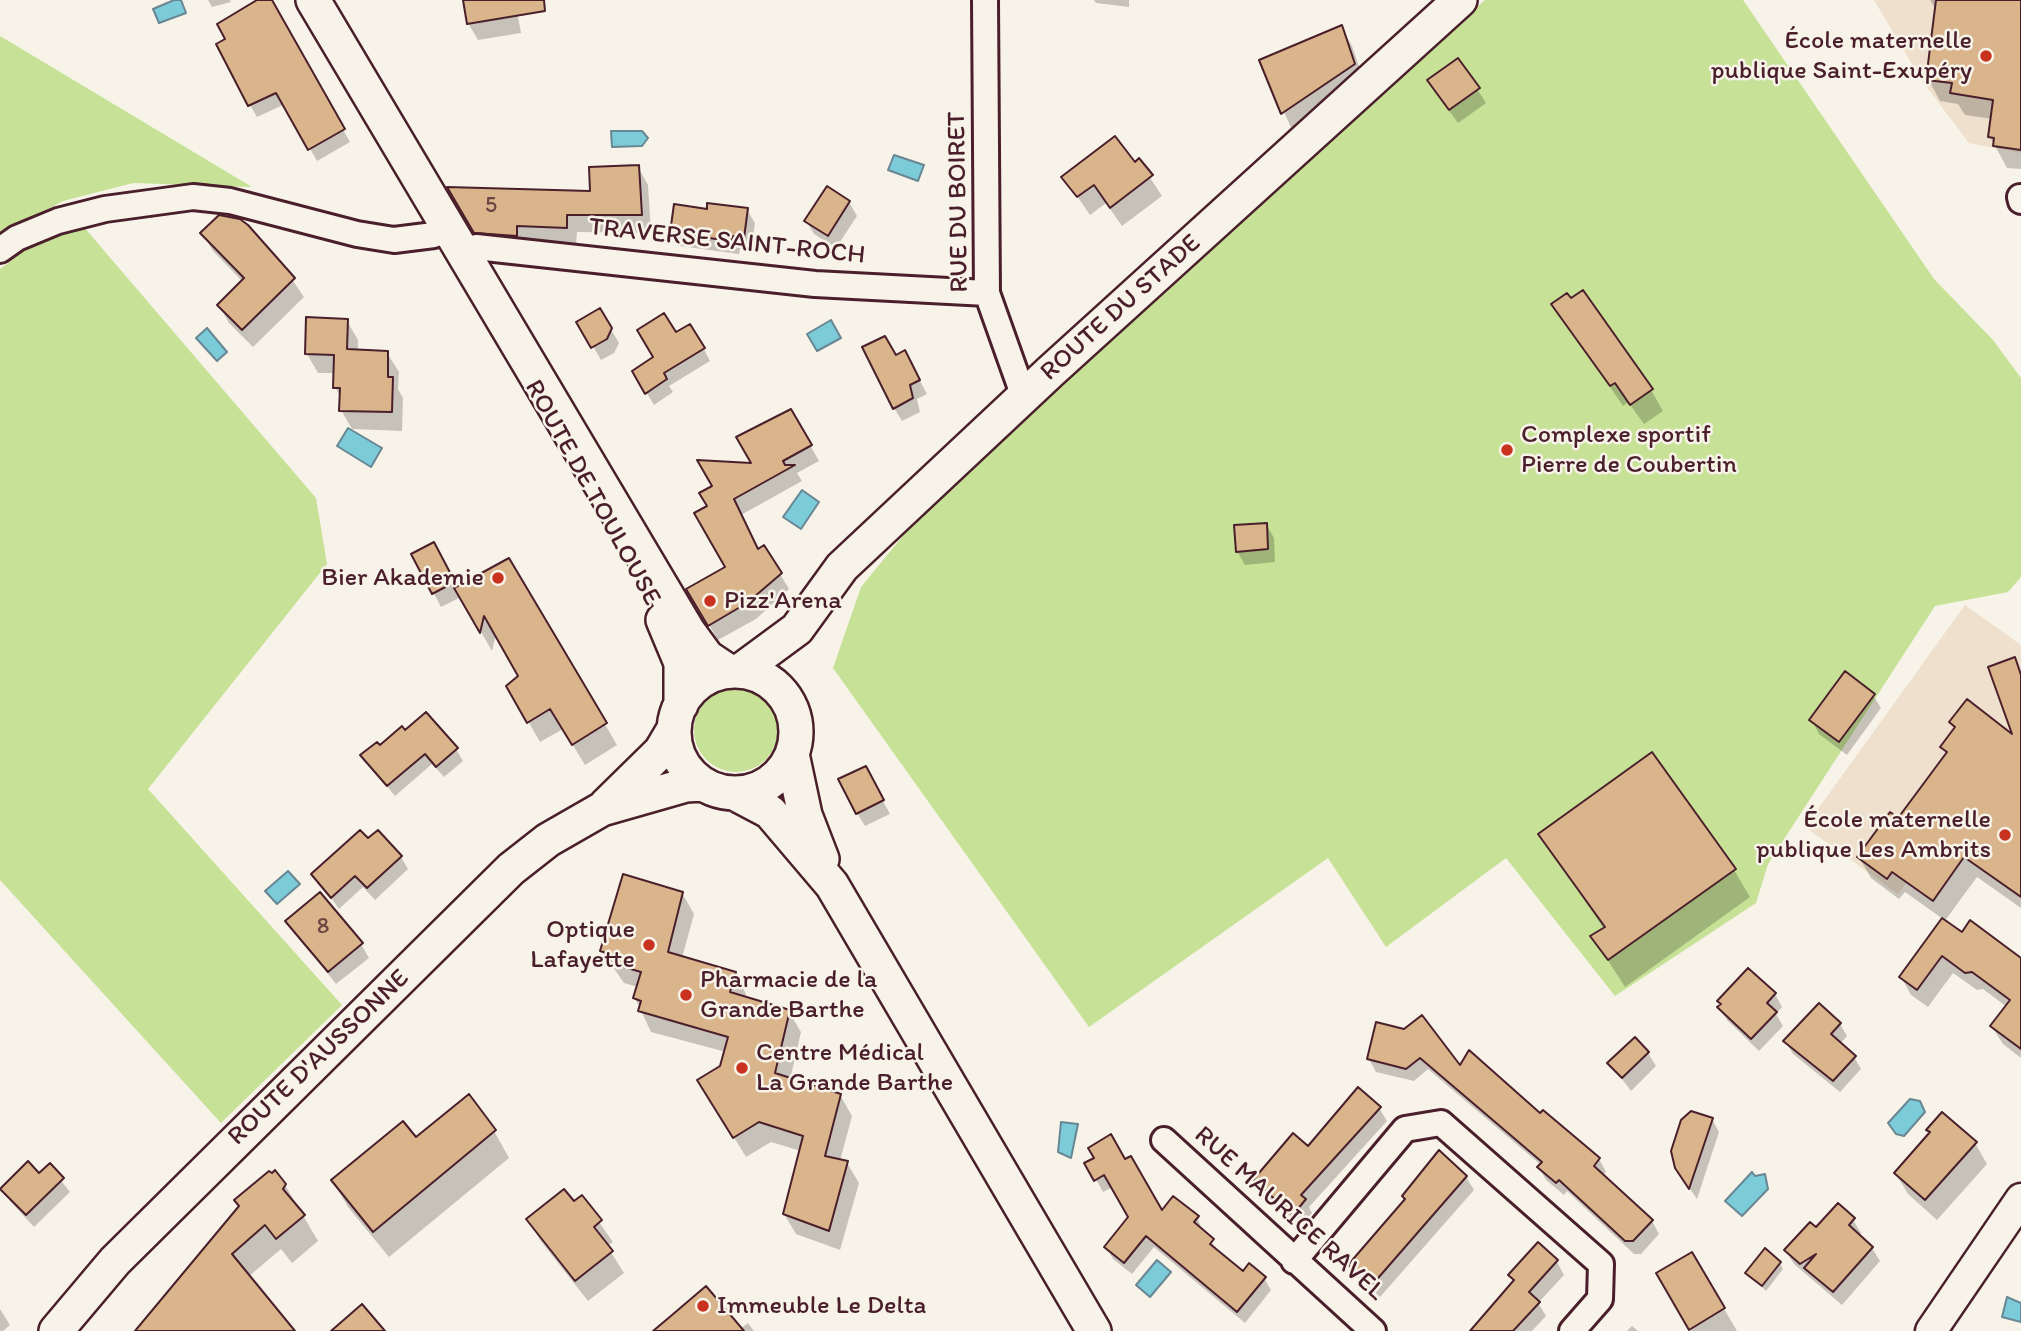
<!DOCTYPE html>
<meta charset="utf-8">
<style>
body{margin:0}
canvas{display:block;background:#f7f3e8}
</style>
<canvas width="2021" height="1331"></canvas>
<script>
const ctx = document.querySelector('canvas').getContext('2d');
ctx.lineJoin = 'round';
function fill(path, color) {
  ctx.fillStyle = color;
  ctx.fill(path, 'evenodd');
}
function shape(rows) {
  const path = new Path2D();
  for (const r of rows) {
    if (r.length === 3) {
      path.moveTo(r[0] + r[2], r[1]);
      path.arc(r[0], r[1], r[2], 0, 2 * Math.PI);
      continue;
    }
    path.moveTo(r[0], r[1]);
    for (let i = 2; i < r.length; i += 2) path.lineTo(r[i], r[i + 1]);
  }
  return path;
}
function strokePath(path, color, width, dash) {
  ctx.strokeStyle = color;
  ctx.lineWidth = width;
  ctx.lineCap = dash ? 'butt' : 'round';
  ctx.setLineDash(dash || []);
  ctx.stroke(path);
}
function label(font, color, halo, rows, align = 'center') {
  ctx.font = font + ' Itim,sans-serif';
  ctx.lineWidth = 5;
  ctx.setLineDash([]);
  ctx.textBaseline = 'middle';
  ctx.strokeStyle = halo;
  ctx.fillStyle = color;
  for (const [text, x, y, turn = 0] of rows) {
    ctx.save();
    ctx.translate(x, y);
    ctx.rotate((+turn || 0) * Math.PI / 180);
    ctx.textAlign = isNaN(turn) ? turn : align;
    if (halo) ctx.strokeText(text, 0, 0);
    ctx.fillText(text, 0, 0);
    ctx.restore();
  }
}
fill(shape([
 [1874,0,2021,0,2021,153,1969,143,1922,81],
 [1965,605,2021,645,2021,897,1964,857,1933,901,1907,882,1898,894,1805,827]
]), '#eee0cc');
fill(shape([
 [1485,0,1743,0,1934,279,1993,340,2021,378,2021,577,2008,592,1935,606,1768,864,1756,903,1615,996,1506,858,1386,947,1328,858,1089,1027,833,668,861,587,915,521,1358,112],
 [0,36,252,187,133,183,63,201,0,236],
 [83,226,316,498,327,564,148,789,342,1005,221,1123,0,880,0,269,31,246],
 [736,730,42]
]), '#c7e197');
const water = shape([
 [174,0,181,0,186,13,159,23,153,9,174,0],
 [611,131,642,131,648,138,642,146,612,147,611,131],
 [894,155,924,165,918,181,888,170,894,155],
 [831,320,841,338,817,351,807,334,831,320],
 [207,328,227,352,217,361,196,338,207,328],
 [348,428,382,448,371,467,337,446,348,428],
 [802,490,819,502,801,529,783,517,802,490],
 [288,871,300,884,277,904,265,891,288,871],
 [1910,1099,1920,1101,1925,1112,1904,1136,1896,1134,1888,1123,1910,1099],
 [1061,1122,1078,1124,1071,1158,1058,1152,1061,1122],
 [1752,1172,1755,1176,1765,1174,1768,1189,1742,1216,1725,1201,1752,1172],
 [1157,1260,1171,1272,1150,1297,1136,1285,1157,1260],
 [2007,1297,2021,1303,2021,1322,2002,1317,2007,1297]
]);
fill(water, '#7ccbd9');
strokePath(water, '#688693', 2);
fill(shape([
 [208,0,230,0,231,2,212,7],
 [260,0,270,0,350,142,317,161,285,104,257,117,250,105],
 [464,0,515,0,521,33,478,40,468,23],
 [1094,0,1129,0,1129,7,1096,3],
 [1930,0,2021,0,2021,169,2007,168,1995,146,1990,137,1993,119,1965,115,1958,104,1940,101,1928,79,1937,11],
 [1341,27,1352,46,1365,84,1293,132,1261,61],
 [1458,60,1486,103,1458,123,1437,94],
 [1139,161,1162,196,1122,226,1106,203,1090,215,1064,177,1135,164],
 [638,167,648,185,651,233,577,232,576,245,527,244,486,250,450,189,592,193],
 [849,202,857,216,836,248,814,234,806,221],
 [747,210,755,223,751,250,740,249,739,254,680,246,672,233,708,211],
 [247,226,274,253,304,297,253,347,229,323,219,305,243,282,213,251,202,233],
 [1554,304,1651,390,1663,411,1644,424,1628,402,1623,406],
 [600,311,619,343,614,353,601,360,579,322],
 [347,321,358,340,358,351,387,353,399,372,398,389,403,398,402,431,352,429,341,410,341,398,335,387,335,373,318,373,307,354],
 [676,334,704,349,710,361,669,386,673,392,654,405,634,372,655,358],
 [895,357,912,366,927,394,917,399,920,412,902,421,894,408],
 [791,412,819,461,797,473,802,481,741,515,758,551,780,574,789,589,756,619,718,640,688,590,727,568,709,506,754,465],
 [1266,524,1274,538,1275,562,1245,565,1237,551],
 [413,554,441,558,457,588,509,560,617,745,585,765,563,729,540,742,508,686,520,676,496,634,492,651,461,597,441,607],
 [2014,659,2021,671,2021,908,1977,877,1944,922,1962,935,2021,959,2021,1058,2003,1044,1992,1027,2007,1007,1983,989,1977,990,1953,973,1928,1007,1911,995,1901,977,1943,919,1905,892,1899,899,1871,878,1859,857,1898,820,1947,755,1942,747,1955,729,1951,722,2015,739],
 [1873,695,1881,708,1847,755,1819,734,1812,720],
 [380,747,456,749,463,761,444,777,432,764,395,796,362,756],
 [865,768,890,814,865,826,857,813],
 [1540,835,1734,870,1750,897,1625,987,1593,937,1604,929],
 [367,841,401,857,408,869,375,900,363,887,339,909,314,874],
 [682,893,694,914,682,958,735,974,746,994,745,998,789,1012,801,1032,790,1080,840,1095,852,1116,840,1161,847,1163,859,1183,840,1250,796,1234,784,1214,801,1151,771,1142,746,1157,711,1100,726,1052,651,1032,635,998,638,987,624,983,602,951],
 [287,921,361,944,369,958,336,984],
 [1748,970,1775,994,1782,1007,1776,1014,1783,1026,1759,1051,1727,1020,1719,1007],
 [1377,1024,1460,1068,1599,1159,1606,1172,1602,1176,1652,1221,1659,1234,1641,1254,1634,1254,1567,1191,1564,1195,1546,1180,1539,1167,1541,1165,1428,1069,1414,1081,1376,1072,1369,1059],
 [1840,1024,1847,1036,1840,1044,1854,1057,1861,1069,1840,1092,1793,1054,1786,1042],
 [1648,1053,1656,1066,1631,1091,1610,1063],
 [1379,1108,1387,1121,1309,1207,1312,1213,1301,1226,1263,1193,1255,1180],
 [1712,1119,1719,1132,1697,1199,1685,1182],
 [1928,1130,1975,1143,1987,1164,1937,1220,1908,1194,1896,1174,1931,1134],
 [494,1131,509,1158,389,1257,348,1207,333,1181,416,1139],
 [1124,1161,1161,1213,1197,1217,1203,1232,1220,1252,1244,1273,1264,1278,1271,1290,1245,1323,1154,1247,1132,1274,1113,1259,1106,1247,1130,1217,1113,1187,1103,1192,1087,1163],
 [49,1165,70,1192,34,1227,10,1201,3,1189,39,1175],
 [1466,1177,1474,1190,1380,1297,1358,1278,1350,1265,1406,1200],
 [285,1185,318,1241,292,1263,281,1249,248,1277,292,1331,142,1331],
 [582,1198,613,1242,607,1246,624,1273,588,1301,540,1240,528,1219,574,1204],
 [1853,1220,1861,1233,1859,1236,1872,1248,1880,1261,1842,1305,1794,1264,1786,1251,1817,1230],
 [1538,1244,1557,1262,1564,1275,1538,1303,1546,1316,1532,1331,1472,1331,1514,1283,1510,1275],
 [1692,1254,1737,1331,1692,1331,1665,1286],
 [1780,1263,1783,1269,1766,1291,1747,1273],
 [0,1309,10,1325,3,1331,0,1331],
 [748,1323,754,1331,656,1331,740,1329],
 [1632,1326,1638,1331,1627,1331]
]), '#0003');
const building = shape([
 [257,0,272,0,345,129,308,150,276,93,248,106,216,44,225,39,217,24,257,0],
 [463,0,544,0,545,11,467,24,463,0],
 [1936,0,2021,0,2021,150,1993,146,1994,138,1988,137,1993,100,1950,93,1952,83,1926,80,1936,0],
 [1342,25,1355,64,1281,114,1259,60,1342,25],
 [1458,58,1480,88,1449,110,1427,80,1458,58],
 [1115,136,1135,162,1139,158,1153,175,1110,208,1094,185,1077,197,1061,177,1115,136],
 [639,165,642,215,567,215,567,228,517,226,517,236,474,233,447,187,590,191,589,167,639,165],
 [827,186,850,201,828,236,804,221,827,186],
 [707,203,748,208,744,238,733,236,732,241,670,233,674,204,707,209,707,203],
 [219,215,240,219,248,225,295,278,242,330,217,305,244,278,200,233,219,215],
 [1583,290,1653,389,1630,405,1615,383,1610,386,1551,304,1567,293,1571,298,1583,290],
 [600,308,612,328,607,339,591,348,576,322,600,308],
 [664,313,676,332,690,324,705,348,664,373,667,379,645,394,632,371,653,357,637,330,664,313],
 [306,317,348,319,347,349,388,351,388,377,393,377,392,412,339,411,340,388,333,388,334,355,305,354,306,317],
 [885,336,896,355,905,350,920,380,910,385,913,398,893,409,862,347,885,336],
 [791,409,812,445,783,461,785,465,795,465,734,499,758,549,764,545,782,573,747,603,708,626,686,589,725,567,694,513,707,506,699,493,712,486,697,460,751,463,736,437,791,409],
 [1267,523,1268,549,1236,552,1234,525,1267,523],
 [434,542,455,582,432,594,411,554,434,542],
 [509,558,607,723,572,745,550,709,527,723,506,686,518,676,484,616,480,633,454,588,509,558],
 [2015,657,2021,675,2021,897,1964,857,1933,901,1892,872,1887,879,1857,857,1890,812,1898,818,1947,752,1940,747,1955,727,1949,722,1967,699,2012,734,1988,667,2015,657],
 [1845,671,1875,694,1839,742,1809,720,1845,671],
 [426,712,458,748,436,767,425,754,387,786,360,755,377,742,380,745,402,726,405,730,426,712],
 [1652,752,1736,869,1608,960,1590,936,1605,927,1538,834,1652,752],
 [866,766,884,800,856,814,838,779,866,766],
 [360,830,368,838,378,830,402,856,367,888,355,876,331,898,311,874,360,830],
 [623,874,683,892,668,952,736,972,730,992,790,1010,775,1073,841,1094,825,1156,848,1161,829,1231,783,1214,803,1136,759,1122,733,1138,697,1080,720,1066,728,1037,638,1011,641,1001,633,998,641,972,610,963,613,955,600,951,623,874],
 [320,892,363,943,328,972,285,921,320,892],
 [1942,918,1962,932,1970,920,2021,958,2021,1049,1990,1026,2010,1000,1972,972,1965,973,1942,956,1917,990,1899,977,1942,918],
 [1748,968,1776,993,1767,1003,1777,1012,1751,1039,1717,1007,1721,1004,1717,1001,1748,968],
 [1819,1003,1841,1023,1831,1034,1856,1056,1833,1081,1783,1041,1819,1003],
 [1422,1015,1460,1065,1469,1050,1540,1113,1543,1110,1600,1158,1594,1166,1653,1220,1633,1241,1625,1241,1559,1180,1556,1183,1537,1167,1542,1162,1420,1058,1406,1069,1367,1059,1376,1022,1404,1029,1422,1015],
 [1635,1037,1649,1052,1622,1078,1607,1063,1635,1037],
 [1358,1087,1381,1107,1301,1195,1306,1199,1293,1215,1253,1180,1293,1133,1308,1146,1358,1087],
 [469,1094,496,1130,373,1232,331,1180,403,1121,416,1137,469,1094],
 [1691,1111,1713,1118,1689,1189,1675,1168,1671,1151,1681,1120,1691,1111],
 [1942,1112,1977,1142,1925,1200,1894,1173,1930,1132,1926,1130,1942,1112],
 [1111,1134,1125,1159,1131,1156,1162,1210,1173,1196,1199,1216,1194,1222,1214,1239,1210,1244,1243,1271,1249,1263,1266,1277,1237,1312,1146,1236,1124,1263,1104,1247,1128,1217,1104,1175,1094,1181,1084,1163,1094,1158,1088,1148,1111,1134],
 [1439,1150,1467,1176,1372,1285,1348,1265,1405,1199,1402,1196,1439,1150],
 [28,1161,39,1173,50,1163,64,1178,26,1215,0,1189,28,1161],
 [275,1170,286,1184,283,1189,305,1215,276,1239,265,1225,232,1254,295,1331,135,1331,239,1206,234,1200,269,1171,272,1173,275,1170],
 [564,1189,574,1201,582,1195,602,1220,594,1227,613,1251,575,1281,526,1219,564,1189],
 [1838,1203,1855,1218,1849,1225,1873,1247,1833,1292,1804,1268,1816,1254,1800,1264,1784,1250,1810,1222,1816,1227,1838,1203],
 [1538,1242,1558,1260,1529,1292,1540,1302,1513,1331,1470,1331,1514,1280,1508,1275,1538,1242],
 [1765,1248,1781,1262,1762,1286,1745,1273,1765,1248],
 [1692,1252,1725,1308,1689,1330,1656,1273,1692,1252],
 [706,1286,744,1331,653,1331,672,1315,706,1286],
 [362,1304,385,1331,331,1331,362,1304]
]);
fill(building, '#dab58c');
strokePath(building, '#4a1f2b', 2);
const minor = shape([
 [985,0,987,293,1024,397],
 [2020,197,2021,201],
 [0,250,17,238,58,221,105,209,193,197,230,201,357,234,394,240,434,235,447,228],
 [462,251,476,247,815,284,987,293],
 [1164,1140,1373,1331],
 [1294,1261,1405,1129,1441,1123,1601,1264,1600,1299,1572,1331]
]);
const tertiary = shape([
 [1931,1331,2021,1199]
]);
const secondary = shape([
 [313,0,688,631,707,657,728,671],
 [663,620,681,663,681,705],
 [740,671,797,629,842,567,1050,372,1460,0],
 [735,732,61],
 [792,754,805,815,822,859],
 [734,793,770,812,832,885,1094,1331],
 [606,805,661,751,674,729],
 [56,1331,115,1261,511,869,548,840,602,809,686,785,703,784]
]);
strokePath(minor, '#4a1f2b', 30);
strokePath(tertiary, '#4a1f2b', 35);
strokePath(secondary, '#4a1f2b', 38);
strokePath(minor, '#f7f3e8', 24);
strokePath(tertiary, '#f7f3e8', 30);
strokePath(secondary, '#f7f3e8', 33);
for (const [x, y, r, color] of [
 [1986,56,7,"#c8321e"],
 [1507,450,7,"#c8321e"],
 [498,578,7,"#c8321e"],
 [710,601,7,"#c8321e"],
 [2005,835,7,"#c8321e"],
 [649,945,7,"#c8321e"],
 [686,995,7,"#c8321e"],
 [742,1068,7,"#c8321e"],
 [703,1306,7,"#c8321e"]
]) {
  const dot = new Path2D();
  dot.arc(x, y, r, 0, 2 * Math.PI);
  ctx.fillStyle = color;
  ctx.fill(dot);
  strokePath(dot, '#f7f3e8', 2.5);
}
label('23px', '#6e4443', null, [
 ["5",491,206],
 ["8",323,927]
]);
label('26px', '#4a1f2b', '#f7f3e8', [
 ["École maternelle",1972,41,"right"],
 ["publique Saint-Exupéry",1972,71,"right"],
 ["Complexe sportif",1521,435],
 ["Pierre de Coubertin",1521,465],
 ["Bier Akademie",484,578,"right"],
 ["Pizz'Arena",724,601],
 ["École maternelle",1991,820,"right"],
 ["publique Les Ambrits",1991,850,"right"],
 ["Optique",635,930,"right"],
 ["Lafayette",635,960,"right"],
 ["Pharmacie de la",700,980],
 ["Grande Barthe",700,1010],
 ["Centre Médical",756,1053],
 ["La Grande Barthe",756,1083],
 ["Immeuble Le Delta",717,1306]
], 'left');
label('26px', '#4a1f2b', '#f7f3e8', [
 ["RUE DU BOIRET",959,202,-91],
 ["TRAVERSE SAINT-ROCH",727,242,6],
 ["ROUTE DU STADE",1121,308,-42],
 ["ROUTE DE TOULOUSE",592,493,61],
 ["ROUTE D'AUSSONNE",319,1058,-44],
 ["RUE MAURICE RAVEL",1289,1214,42]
]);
</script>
